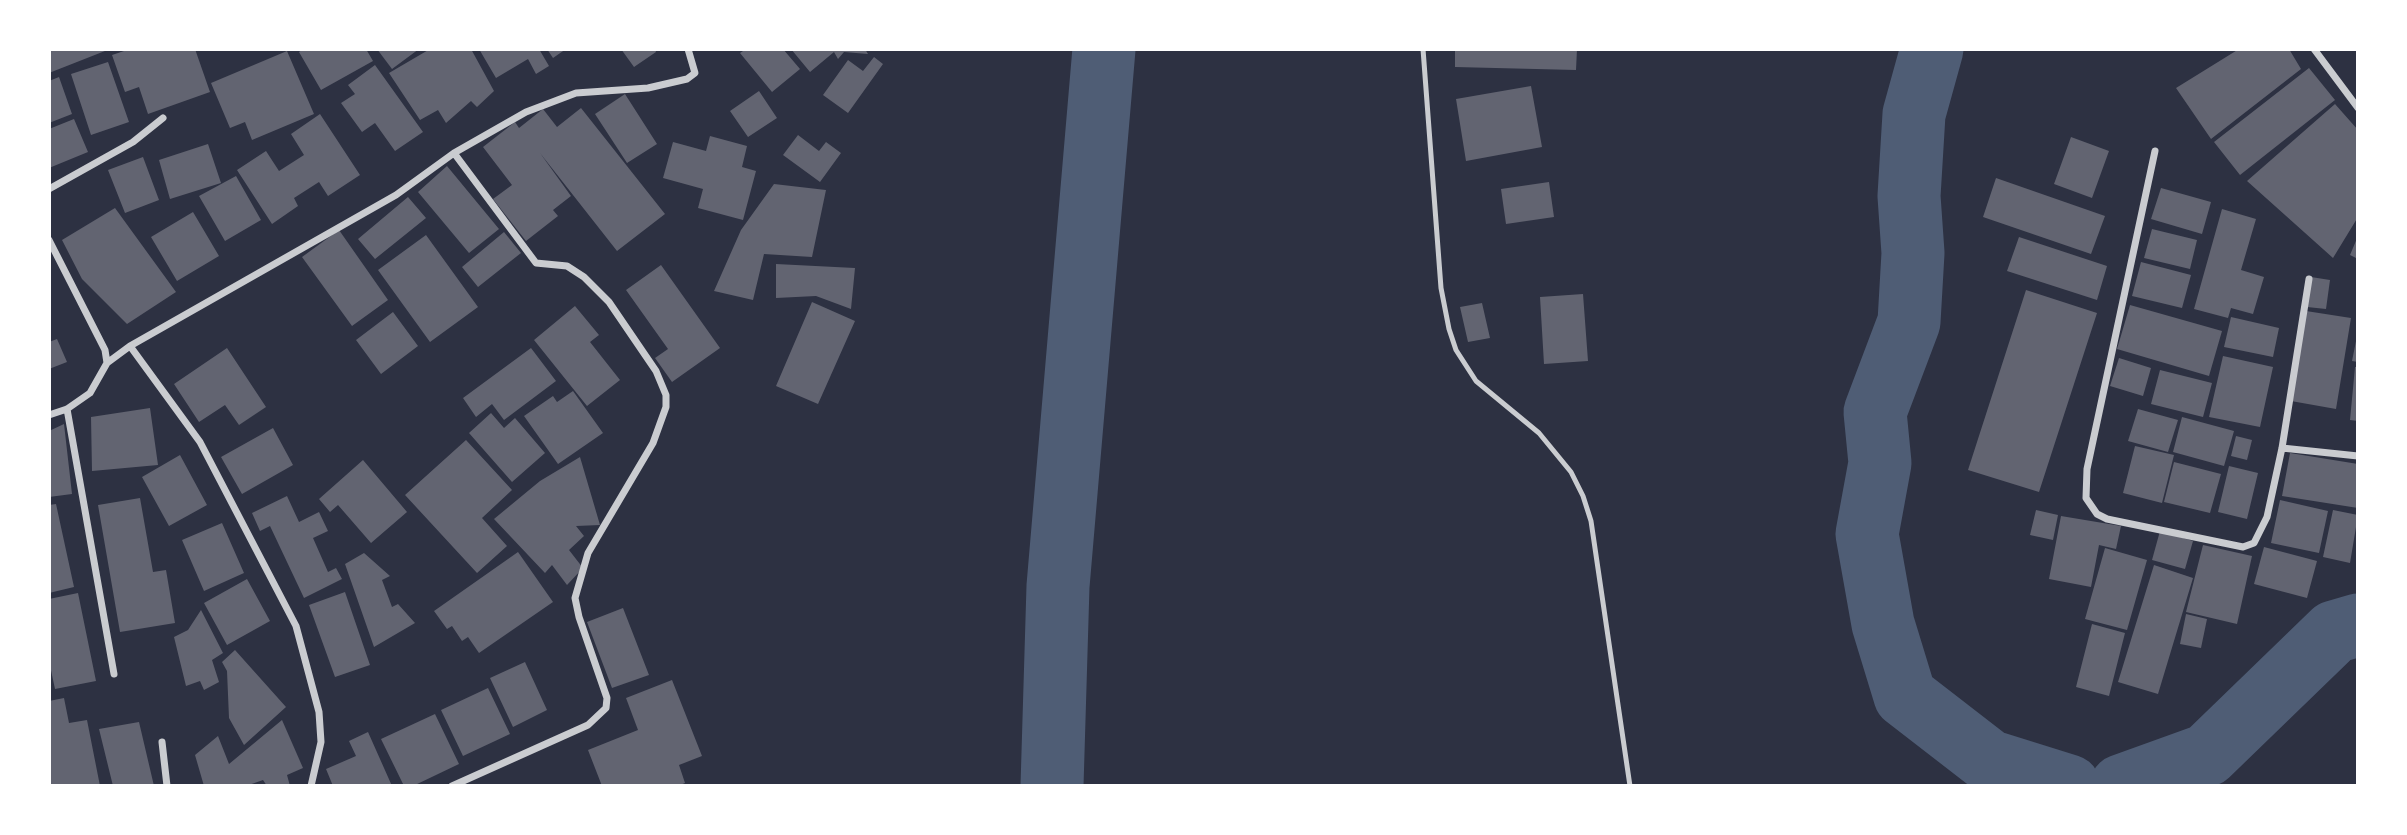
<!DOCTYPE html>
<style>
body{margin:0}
#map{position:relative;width:2407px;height:835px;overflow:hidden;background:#2d3142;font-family:"Varela Round",sans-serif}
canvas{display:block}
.frame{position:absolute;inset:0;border:51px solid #fff;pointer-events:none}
</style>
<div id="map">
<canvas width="2407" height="835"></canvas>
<div class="frame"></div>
</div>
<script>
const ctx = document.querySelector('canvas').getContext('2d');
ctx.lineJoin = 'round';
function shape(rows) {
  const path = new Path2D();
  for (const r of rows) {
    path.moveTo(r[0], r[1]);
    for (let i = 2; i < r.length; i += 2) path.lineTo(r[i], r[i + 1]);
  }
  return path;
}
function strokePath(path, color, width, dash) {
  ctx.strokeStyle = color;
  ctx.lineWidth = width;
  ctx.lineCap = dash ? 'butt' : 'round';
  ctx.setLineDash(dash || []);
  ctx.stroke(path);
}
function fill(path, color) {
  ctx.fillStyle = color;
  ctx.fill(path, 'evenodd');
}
strokePath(shape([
 [1932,49,1914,114,1909,196,1913,253,1909,322,1875,412,1880,463,1867,534,1883,624,1905,696,1989,761,2069,786],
 [1052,786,1058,586,1104,49],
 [2121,786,2207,755,2334,632,2358,625]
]), '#4f5d75', 63);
fill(shape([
 [49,49,110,49,49,73],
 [130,49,195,49,210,92,148,114,139,87,125,92,112,55],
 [303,49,366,49,373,61,321,90,299,52],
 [377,49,419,49,392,69],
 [430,49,471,49,494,91,477,107,471,101,446,123,438,110,420,120,389,73],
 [479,49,539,49,549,66,536,74,528,59,496,78],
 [547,49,566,49,553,58],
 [621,49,655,49,656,52,634,67],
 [746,49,783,49,800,69,772,92,740,53],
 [791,49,865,49,868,54,844,52,838,59,834,52,810,72],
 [1455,49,1577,49,1576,70,1455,67],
 [2239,49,2289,49,2301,69,2211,139,2176,88],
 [287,51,314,114,252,140,245,122,230,128,211,83],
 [874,57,883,64,848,113,823,95,848,60,863,71],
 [108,62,129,122,91,135,71,74],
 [375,65,423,132,395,151,375,123,362,132,341,103,355,94,348,85],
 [2309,68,2335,100,2240,175,2214,142],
 [59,77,72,114,49,123,49,81],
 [1531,86,1542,147,1466,161,1456,99],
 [759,91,777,118,748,137,730,111],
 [625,94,657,144,627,163,595,114],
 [2335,104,2358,130,2358,217,2333,258,2247,181],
 [581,108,665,214,617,251,540,153,571,196,553,210,558,216,526,241,493,199,512,185,483,147,515,122,519,128,543,109,557,127],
 [320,114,360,175,328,196,319,182,294,198,298,206,272,224,237,170,266,151,279,171,304,155,291,134],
 [74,119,88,152,49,168,49,129],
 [798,135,819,151,826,142,841,153,820,182,783,155],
 [710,136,747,146,742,167,756,171,743,220,698,208,703,189,663,178,673,142,706,151],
 [2071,137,2109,151,2092,198,2054,184],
 [208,144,221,183,170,199,159,160],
 [143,157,159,200,125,213,108,170],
 [447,166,499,229,469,253,418,192],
 [236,176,261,220,225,241,199,196],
 [1996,178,2105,216,2091,254,1983,217],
 [1549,182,1554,217,1506,224,1501,189],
 [774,184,826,190,812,257,764,254,753,300,714,291,741,230],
 [2161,188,2211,202,2202,234,2151,219],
 [408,197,426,218,375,259,358,239],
 [115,208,176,292,127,324,82,279,62,240],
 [2222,209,2256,219,2241,270,2264,277,2253,314,2231,308,2228,318,2194,309],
 [193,212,219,256,177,281,151,237],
 [2152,229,2197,240,2190,269,2144,258],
 [339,230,388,300,352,326,302,257],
 [504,232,521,253,478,287,462,267],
 [426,235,478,307,430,342,378,270],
 [2358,236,2358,259,2350,255],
 [2019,237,2107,266,2097,300,2007,271],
 [2141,262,2191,275,2182,308,2132,296],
 [776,264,855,268,851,309,816,296,776,298],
 [661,265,720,348,672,382,655,358,668,349,626,290],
 [2311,277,2330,280,2326,309,2307,307],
 [2026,290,2097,313,2039,492,1968,470],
 [1583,294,1588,361,1544,364,1540,297],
 [812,302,855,321,818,404,776,386],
 [1482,303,1490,338,1468,342,1460,307],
 [2130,305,2222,331,2209,376,2117,349],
 [575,306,599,335,590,342,620,380,587,406,534,340],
 [2306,311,2351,318,2336,409,2291,401],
 [393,312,418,346,381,374,356,340],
 [2231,317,2279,328,2273,357,2224,347],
 [2357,336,2358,336,2358,362,2352,361],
 [57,339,67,362,49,369,49,342],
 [227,348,266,407,239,425,225,405,199,422,174,384],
 [531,348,556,381,504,420,492,404,476,417,463,398],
 [2223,356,2273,367,2260,427,2209,417],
 [2119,358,2151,368,2143,396,2110,386],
 [2355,367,2358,367,2358,421,2350,420],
 [2160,370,2212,383,2203,417,2151,404],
 [573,391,603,433,558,464,524,416,553,396,557,402],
 [150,408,158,465,92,471,91,417],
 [2138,409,2178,420,2168,452,2128,441],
 [491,413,504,428,515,418,545,453,512,482,469,433],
 [2182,417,2234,431,2224,466,2173,452],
 [64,424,72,494,49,497,49,431],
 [273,428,293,465,242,494,221,457],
 [2236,436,2252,440,2247,460,2231,456],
 [466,440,512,490,482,518,507,546,477,573,405,495],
 [2135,446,2174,455,2162,503,2123,493],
 [2290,453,2358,464,2358,508,2282,496],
 [180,455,207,505,169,526,142,477],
 [580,457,600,525,576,526,584,536,569,550,583,568,567,585,552,565,545,573,494,519,540,481],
 [363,460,407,512,371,543,338,505,330,512,319,499],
 [2174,462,2221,474,2210,513,2164,502],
 [2229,466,2258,473,2247,519,2218,512],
 [287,496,299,522,319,512,328,531,313,538,328,572,336,568,342,579,304,598,270,526,260,531,252,513],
 [140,498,153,572,166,570,175,623,120,632,98,505],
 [2280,500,2328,511,2319,553,2271,543],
 [56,504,74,587,49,593,49,505],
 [2036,510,2058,515,2053,540,2030,535],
 [2333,510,2358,515,2350,563,2323,557],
 [2061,516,2121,526,2116,549,2099,545,2091,587,2049,579],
 [222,523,244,573,204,591,182,540],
 [2160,531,2193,541,2185,569,2152,560],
 [2203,545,2252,556,2237,624,2186,612],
 [2264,547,2317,561,2307,598,2254,584],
 [2105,548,2147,560,2127,630,2085,619],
 [518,552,553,602,479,653,468,637,462,641,452,626,447,629,434,611],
 [364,553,390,576,382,580,392,607,398,604,415,623,374,647,345,564],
 [2154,565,2193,578,2158,694,2118,682],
 [247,579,270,621,227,645,204,603],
 [345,592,370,665,335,677,309,605],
 [78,593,96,681,55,689,49,661,49,599],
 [623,608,649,675,612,688,587,622],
 [201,610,223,653,212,660,219,682,204,690,200,681,186,686,174,637,188,630],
 [2186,614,2207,619,2201,648,2180,644],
 [2092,624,2125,633,2109,696,2076,687],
 [235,650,286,707,244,745,229,718,227,671,222,662],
 [525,662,547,710,513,727,490,678],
 [672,680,702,756,679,765,685,783,678,786,602,786,588,750,638,730,626,698],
 [488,688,510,734,463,756,441,710],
 [64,698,69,723,87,720,100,786,49,786,49,701],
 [435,714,459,764,413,786,404,786,381,739],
 [282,720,303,768,287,775,290,786,267,786,263,780,246,786,204,786,195,755,218,736,229,764],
 [139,722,154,786,113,786,99,729],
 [368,732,392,786,333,786,326,769,356,756,349,741]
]), '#626471');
strokePath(shape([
 [1423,49,1441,288,1449,329,1456,350,1476,381,1539,433,1571,472,1583,496,1591,521,1630,786]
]), '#caccd0', 5);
strokePath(shape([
 [2314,49,2358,108],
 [2155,151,2087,469,2086,498,2097,514,2107,519,2243,547,2254,543,2267,517,2282,448,2309,279],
 [49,189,133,142,163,118],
 [49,240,105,350,107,363,90,393,67,409,49,415],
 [130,346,200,442,296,626,319,712,321,742,311,786],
 [107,363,130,346,396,195,454,153,526,112,576,93,648,88,687,79,695,73,688,49],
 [67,409,114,674],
 [2282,448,2358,456],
 [162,742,167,786],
 [452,786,588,725,606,708,607,698,579,617,575,598,588,553,653,443,666,407,666,395,656,371,609,302,584,277,567,266,536,263,454,153]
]), '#caccd0', 7);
</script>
